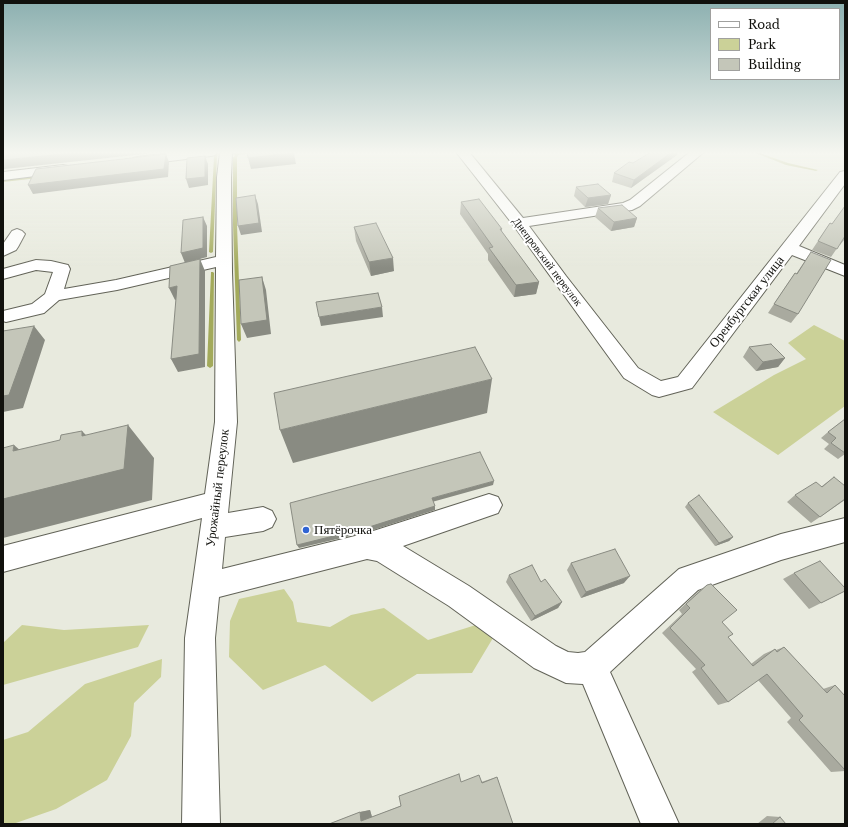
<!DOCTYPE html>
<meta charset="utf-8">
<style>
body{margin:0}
#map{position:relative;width:848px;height:827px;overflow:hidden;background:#e8eade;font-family:"Libre Baskerville",serif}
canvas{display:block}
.frame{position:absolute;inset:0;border:4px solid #11110d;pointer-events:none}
.legend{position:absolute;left:710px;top:8px;width:130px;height:72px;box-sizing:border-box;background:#fff;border:1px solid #a0a09e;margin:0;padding:5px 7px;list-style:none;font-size:12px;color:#11110d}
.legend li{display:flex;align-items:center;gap:8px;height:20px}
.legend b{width:20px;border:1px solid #a0a09e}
</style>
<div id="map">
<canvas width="848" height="827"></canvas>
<div class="frame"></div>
<ul class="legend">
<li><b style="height:5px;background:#fff"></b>Road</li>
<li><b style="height:11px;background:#cbd198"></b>Park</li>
<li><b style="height:11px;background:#c4c6b9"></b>Building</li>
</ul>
</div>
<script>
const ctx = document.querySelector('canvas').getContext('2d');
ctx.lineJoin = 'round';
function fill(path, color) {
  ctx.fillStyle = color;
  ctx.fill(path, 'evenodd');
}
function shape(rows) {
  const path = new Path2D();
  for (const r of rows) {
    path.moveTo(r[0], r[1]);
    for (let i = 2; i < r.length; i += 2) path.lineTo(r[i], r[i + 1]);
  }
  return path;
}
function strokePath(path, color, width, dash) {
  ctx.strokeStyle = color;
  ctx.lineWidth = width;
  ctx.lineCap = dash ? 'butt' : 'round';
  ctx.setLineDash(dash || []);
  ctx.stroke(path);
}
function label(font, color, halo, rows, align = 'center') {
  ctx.font = font + ' "Libre Baskerville",serif';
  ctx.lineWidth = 4;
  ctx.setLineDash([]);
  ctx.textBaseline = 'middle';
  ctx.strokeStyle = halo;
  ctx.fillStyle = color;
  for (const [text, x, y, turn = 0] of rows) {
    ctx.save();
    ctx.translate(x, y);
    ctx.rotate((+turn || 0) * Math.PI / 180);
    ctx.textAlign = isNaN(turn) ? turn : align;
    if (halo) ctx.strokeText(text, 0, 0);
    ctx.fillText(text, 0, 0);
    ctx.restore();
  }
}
fill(shape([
 [814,325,845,341,845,406,778,455,713,412,774,375,806,359,788,343],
 [284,589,293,602,297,622,330,627,351,615,384,608,428,640,479,624,493,638,472,673,417,674,372,702,325,665,263,690,229,657,230,621,239,599],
 [22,625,64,630,149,625,138,647,3,685,3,643],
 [162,659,161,677,134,703,131,736,107,780,56,809,13,824,3,824,3,740,28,732,85,684]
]), '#cbd198');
fill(shape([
 [247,152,262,152,238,155,237,158,237,224,241,340,239,342,237,340,233,224,233,158,235,155,233,154,235,153,247,152],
 [753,152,757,152,788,163,818,170,816,171,786,165,753,152],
 [216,154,219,155,217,156,213,252,211,253,209,252,214,156,206,157,204,156,216,154],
 [38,176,39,176,39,178,3,182,3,180,38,176],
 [211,272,213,272,214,273,213,366,210,368,207,366,211,272]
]), '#a3aa5b');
const minor = shape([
 [179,152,217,152,215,155,211,156,137,165,133,164,131,161,133,158,137,157,179,152],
 [220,152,232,152,231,177,232,272,237,422,228,513,263,507,272,511,276,519,272,527,263,531,225,537,222,569,367,533,489,494,498,497,502,505,498,513,403,546,469,586,556,646,568,652,578,653,585,652,679,569,781,534,845,518,845,542,781,560,698,590,610,672,679,824,641,824,583,684,566,683,534,668,449,606,377,561,367,559,219,597,215,638,220,824,182,824,185,638,202,518,3,572,3,546,205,494,215,422,216,267,117,290,59,300,44,313,6,322,3,321,3,311,32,304,45,294,53,272,36,270,3,279,3,269,36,260,51,261,68,265,70,269,64,289,116,280,216,257,217,177,220,152],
 [456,152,469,152,523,218,623,203,630,200,690,152,704,152,640,206,632,210,529,226,566,276,638,368,661,381,678,377,840,172,845,171,845,184,799,246,845,265,845,276,792,255,692,388,659,397,652,395,624,378,514,226,456,152],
 [63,165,68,166,69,169,68,172,3,180,3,172,63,165],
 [17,229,22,231,25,234,18,247,16,250,3,256,3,244,12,231,17,229]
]);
strokePath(minor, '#626358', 2);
fill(minor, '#fff');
fill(shape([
 [677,155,631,188,612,182,614,173,633,163],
 [576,187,611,195,608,204,585,207,574,196],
 [461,202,502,229,502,232,539,282,536,294,514,297,488,260,488,254,460,214],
 [845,206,845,239,840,245,840,244,831,257,812,250,830,223,832,224],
 [598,208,637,218,634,227,611,231,595,217],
 [354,227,394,271,371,276,356,241],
 [811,252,798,314,791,323,768,313,788,283,795,273,796,274],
 [749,347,785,358,778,367,756,371,743,357],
 [845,419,845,454,838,459,824,449,829,444,821,438,828,432],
 [834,477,845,500,811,523,787,502,795,495,822,486],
 [688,503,733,537,729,541,715,546,685,507],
 [571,563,624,583,581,598,567,570],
 [794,573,845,591,809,609,783,579],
 [509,575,541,582,562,602,558,608,531,621,506,582],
 [707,585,728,637,751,664,764,654,775,649,776,650,784,647,823,689,835,685,845,696,845,771,831,772,787,722,791,718,758,680,728,702,718,705,692,672,696,669,662,633,682,614,679,610,699,591],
 [497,777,513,824,329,824,360,812,370,810,372,817,461,782,481,782],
 [767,816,780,817,786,824,757,824]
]), '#a9aa9f');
fill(shape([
 [84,152,163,152,5,169,3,170,3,160],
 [672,152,678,152,677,155,631,188,634,180],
 [294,153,296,164,251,169,248,158],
 [166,154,169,162,168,177,33,194,28,185],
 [205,156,208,164,208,185,189,188,186,179],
 [255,195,258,204,262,232,241,235,238,226],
 [611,195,608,204,585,207,588,198],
 [203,217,207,226,207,257,185,263,181,253],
 [637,218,634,227,611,231,614,222],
 [393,258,394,271,371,276,369,262],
 [200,259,205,271,205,367,178,372,171,359],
 [262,277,266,290,271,334,247,338,241,324],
 [539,282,536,294,514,297,516,285],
 [177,286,183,299,175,300,169,288],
 [382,307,383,317,321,326,319,317],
 [34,326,45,340,23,408,3,412,3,396],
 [785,358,778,367,756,371,763,362],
 [492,379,487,413,293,463,280,430],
 [128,425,154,458,152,500,3,538,3,499],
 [82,431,113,463,82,436],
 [14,445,51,477,13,451],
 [494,481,493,485,432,502,432,498],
 [435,506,435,510,367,532,299,548,297,545],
 [733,537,729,541,715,546,719,543],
 [630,576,624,583,581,598,586,592],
 [562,602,558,608,531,621,535,616],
 [370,810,372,817,361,821,360,812]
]), '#898b82');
const building = shape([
 [3,152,84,152,3,160,3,152],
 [247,152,294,152,294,153,248,158,247,152],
 [651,152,672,152,634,180,614,173,629,162,633,163,651,152],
 [166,154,164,169,28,185,36,169,166,154],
 [205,156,205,177,186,179,187,158,205,156],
 [598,184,611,195,588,198,576,187,598,184],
 [255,195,259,223,238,226,236,198,255,195],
 [479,199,502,229,500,229,539,282,516,285,489,248,493,247,461,202,479,199],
 [622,205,637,218,614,222,598,208,622,205],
 [845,206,845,236,837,249,818,241,830,223,832,224,845,206],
 [203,217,203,248,181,253,183,220,203,217],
 [376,223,393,258,369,262,354,227,376,223],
 [811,252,831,260,798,314,774,304,795,273,797,274,811,252],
 [200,259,199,354,171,359,177,286,169,288,170,266,200,259],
 [262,277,267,320,241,324,239,280,262,277],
 [378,293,382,307,319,317,316,302,378,293],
 [34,326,9,395,3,396,3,331,34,326],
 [771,344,785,358,763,362,749,347,771,344],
 [475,347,492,379,280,430,274,393,475,347],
 [845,419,845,453,831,443,836,438,828,432,845,419],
 [128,425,124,469,3,499,3,448,14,445,13,451,60,440,61,435,82,431,82,436,128,425],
 [480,452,494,481,432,498,435,506,366,528,297,545,290,503,480,452],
 [834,477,845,486,845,499,820,517,795,495,816,482,822,487,834,477],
 [699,495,733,537,719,543,688,503,699,495],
 [615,549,630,576,586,592,571,563,615,549],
 [820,561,845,588,845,591,821,603,794,573,820,561],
 [532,565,541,582,545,579,562,602,535,616,509,575,532,565],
 [711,584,737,610,722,622,733,634,728,637,753,666,775,649,777,652,784,647,827,693,835,685,845,696,845,770,799,720,803,716,767,674,728,702,701,668,705,665,670,628,690,608,686,604,707,585,711,584],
 [459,774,461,782,479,775,482,783,497,777,513,824,329,824,360,812,361,821,401,806,399,796,459,774],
 [780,817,786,824,772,824,780,817]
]);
fill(building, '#c4c6b9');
strokePath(building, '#898b82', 1);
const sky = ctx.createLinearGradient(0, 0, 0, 268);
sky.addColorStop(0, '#8cb0b0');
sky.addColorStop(0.57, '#f5f6f0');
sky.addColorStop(1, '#f5f6f000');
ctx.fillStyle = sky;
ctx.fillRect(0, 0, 848, 268);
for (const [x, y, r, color] of [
 [306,530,4,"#3064d3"]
]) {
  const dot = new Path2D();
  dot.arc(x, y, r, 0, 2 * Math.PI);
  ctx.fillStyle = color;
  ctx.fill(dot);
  strokePath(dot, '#fff', 1.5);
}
label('11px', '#11110d', '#fff', [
 ["Днепровский переулок",547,262,53]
]);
label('13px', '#11110d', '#fff', [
 ["Оренбургская улица",747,302,-52],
 ["Урожайный переулок",218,488,-83]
]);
label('13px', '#11110d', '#fff', [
 ["Пятёрочка",314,530]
], 'left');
</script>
